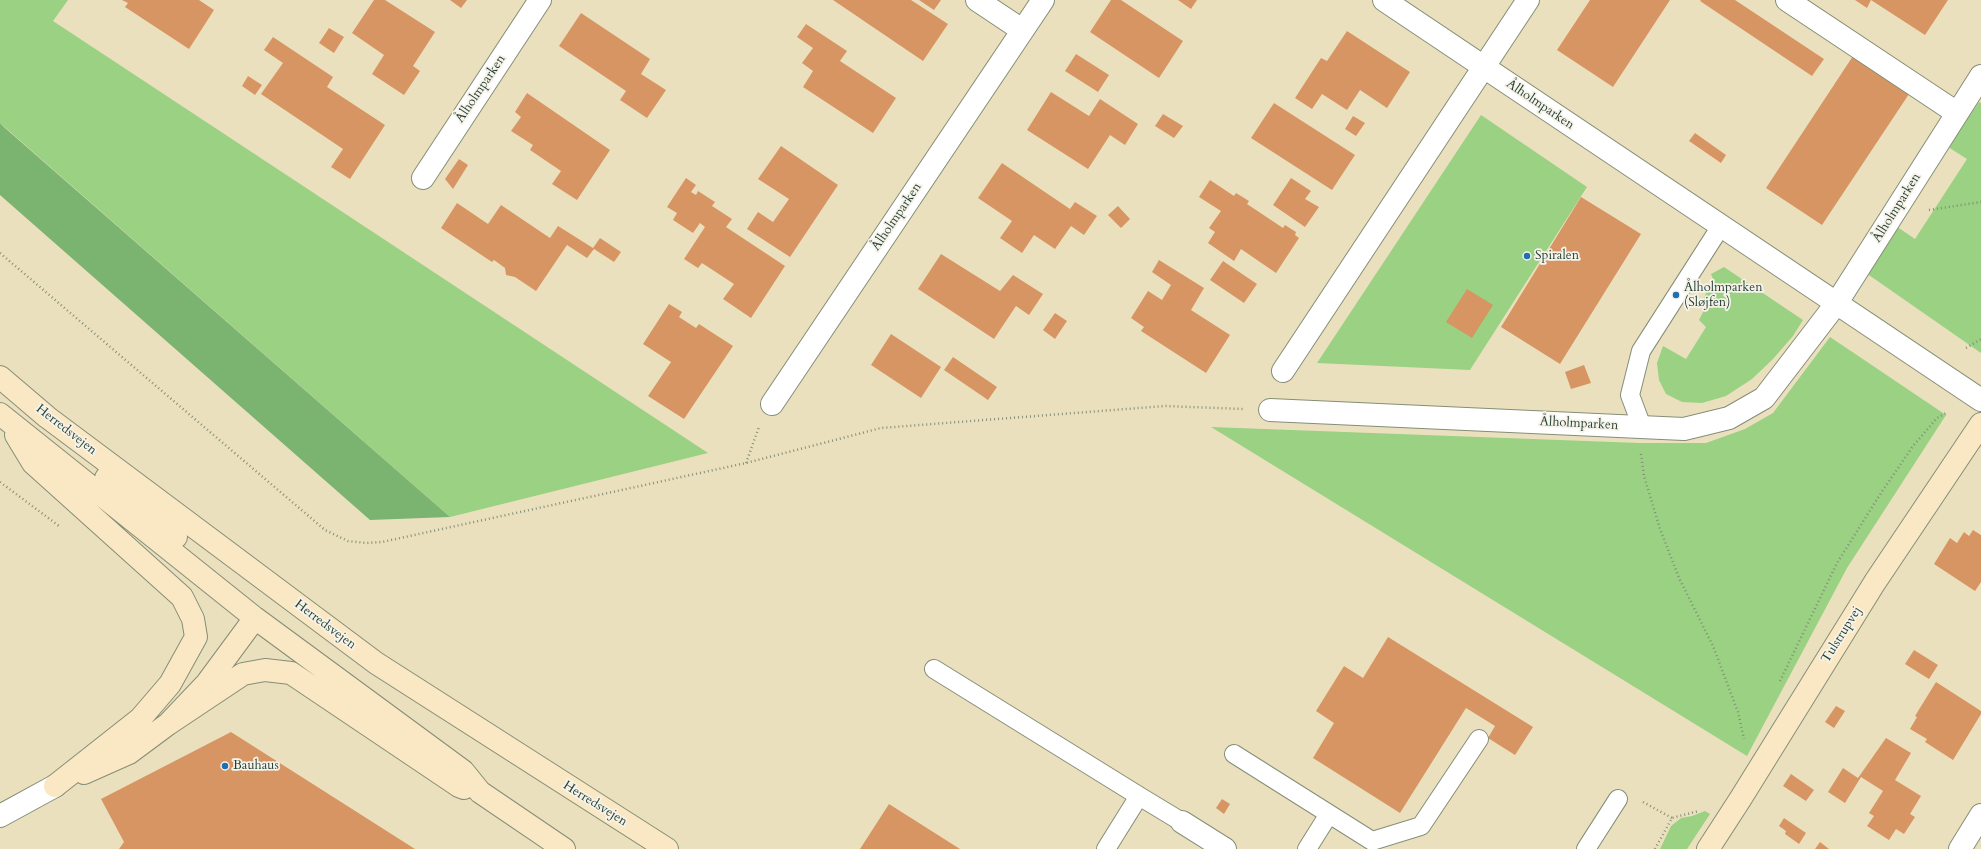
<!DOCTYPE html>
<meta charset="utf-8">
<style>
body{margin:0}
canvas{display:block;background:#ebe0bd}
</style>
<canvas width="1981" height="849"></canvas>
<script>
const ctx = document.querySelector('canvas').getContext('2d');
ctx.lineJoin = 'round';
function fill(path, color) {
  ctx.fillStyle = color;
  ctx.fill(path, 'evenodd');
}
function shape(rows) {
  const path = new Path2D();
  for (const r of rows) {
    path.moveTo(r[0], r[1]);
    for (let i = 2; i < r.length; i += 2) path.lineTo(r[i], r[i + 1]);
  }
  return path;
}
function strokePath(path, color, width, dash) {
  ctx.strokeStyle = color;
  ctx.lineWidth = width;
  ctx.lineCap = dash ? 'butt' : 'round';
  ctx.setLineDash(dash || []);
  ctx.stroke(path);
}
function label(font, color, halo, rows, align = 'center') {
  ctx.font = font + ' Cardo,serif';
  ctx.lineWidth = 3.5;
  ctx.setLineDash([]);
  ctx.textBaseline = 'middle';
  ctx.strokeStyle = halo;
  ctx.fillStyle = color;
  for (const [text, x, y, turn = 0] of rows) {
    ctx.save();
    ctx.translate(x, y);
    ctx.rotate((+turn || 0) * Math.PI / 180);
    ctx.textAlign = isNaN(turn) ? turn : align;
    if (halo) ctx.strokeText(text, 0, 0);
    ctx.fillText(text, 0, 0);
    ctx.restore();
  }
}
fill(shape([
 [0,0,68,0,53,21,708,453,450,517,0,123],
 [1979,102,1981,103,1981,353,1866,273,1896,226,1915,239,1967,159,1948,147],
 [1481,115,1587,187,1470,370,1317,363],
 [1724,267,1803,320,1793,336,1773,359,1752,379,1726,396,1702,403,1682,402,1666,394,1659,380,1657,363,1663,346,1686,359,1706,327,1699,320,1705,308,1701,304,1713,279,1711,274],
 [1830,337,1946,415,1847,568,1747,756,1211,427,1640,443,1706,443,1745,429,1773,413],
 [1705,811,1710,814,1687,849,1660,849,1671,826,1681,818,1692,816]
]), '#9ad183');
fill(shape([
 [0,123,5,128,450,517,370,520,0,195]
]), '#7bb371');
fill(shape([
 [122,0,199,0,214,10,189,49,125,7,128,3],
 [374,0,385,0,435,32,413,66,420,71,404,95,372,74,384,55,352,33],
 [450,0,467,0,461,8],
 [833,0,911,0,948,24,923,61],
 [919,0,941,0,934,10],
 [1111,0,1121,0,1183,41,1159,78,1090,32],
 [1178,0,1197,0,1191,9],
 [1590,0,1670,0,1613,87,1557,50],
 [1701,0,1735,0,1824,59,1812,76,1700,1],
 [1855,0,1948,0,1925,35,1871,0,1867,8],
 [581,13,650,59,641,74,666,90,647,118,620,100,626,91,559,46],
 [806,24,847,51,840,61,896,98,873,133,803,87,813,71,802,63,813,48,797,37],
 [329,28,344,37,334,53,319,43],
 [1347,31,1410,72,1387,108,1360,90,1347,110,1322,94,1312,109,1295,98,1321,58,1327,61],
 [273,37,333,77,327,87,385,125,350,179,331,167,343,149,261,94,283,63,264,50],
 [1076,54,1109,75,1098,92,1065,71],
 [1853,56,1909,94,1822,225,1766,188],
 [248,76,262,85,255,95,242,86],
 [1051,92,1089,116,1100,99,1138,124,1125,145,1110,135,1088,169,1027,130],
 [527,93,610,150,577,200,552,184,561,171,530,150,533,145,511,131,521,117,515,112],
 [1274,103,1355,155,1332,190,1251,138],
 [1163,114,1183,126,1174,138,1155,126],
 [1353,116,1365,123,1356,136,1345,129],
 [1695,133,1726,155,1721,163,1689,141],
 [781,146,838,185,790,257,747,229,758,212,773,222,789,199,758,179],
 [459,159,468,165,453,189,445,179],
 [1002,163,1070,209,1075,202,1097,216,1084,235,1071,226,1055,249,1034,235,1022,253,1000,238,1012,221,978,198],
 [686,178,696,185,691,192,696,195,698,191,715,202,712,206,732,219,726,227,785,266,751,318,723,299,734,284,702,263,698,268,684,259,705,227,700,223,693,233,673,220,677,213,667,207],
 [1291,178,1311,191,1305,199,1319,207,1305,227,1273,205],
 [1210,180,1234,196,1236,193,1249,201,1247,204,1283,228,1285,225,1296,232,1295,235,1299,238,1276,273,1241,249,1234,261,1208,243,1215,232,1209,228,1221,211,1199,197],
 [1581,197,1641,234,1560,364,1501,327],
 [457,203,488,224,501,205,550,238,558,226,593,248,600,238,621,252,614,262,594,249,587,258,567,245,536,291,515,277,506,275,505,268,494,260,492,262,441,228],
 [1118,206,1130,219,1121,228,1108,215],
 [941,254,1000,291,1013,275,1043,294,1029,315,1016,306,994,339,918,289],
 [1159,260,1204,288,1191,310,1230,335,1206,373,1141,331,1144,327,1131,318,1148,291,1162,300,1171,285,1152,272],
 [1223,261,1257,284,1244,303,1210,280],
 [1467,289,1493,305,1472,338,1446,322],
 [669,304,682,312,679,317,696,328,699,324,733,346,684,419,648,396,671,362,643,344],
 [1055,313,1067,321,1055,339,1043,330],
 [891,334,941,367,921,398,871,365],
 [953,357,997,387,988,400,944,370],
 [1584,365,1591,383,1571,389,1565,372],
 [1973,530,1981,535,1981,582,1975,591,1934,564,1950,538,1957,543,1964,532,1969,536],
 [1388,637,1533,727,1515,755,1488,738,1495,726,1466,708,1400,813,1313,758,1334,723,1316,711,1344,666,1363,678],
 [1914,650,1938,665,1929,679,1905,664],
 [1936,682,1981,711,1981,714,1953,760,1925,742,1927,739,1910,729,1917,717,1915,716],
 [1836,706,1845,711,1834,728,1825,722],
 [231,732,415,849,119,849,124,842,101,799],
 [1886,738,1911,753,1895,780,1921,796,1910,814,1915,817,1904,834,1896,829,1889,840,1867,826,1874,816,1869,813,1883,791,1861,777,1845,803,1828,792,1843,768,1858,778],
 [1791,774,1814,790,1806,801,1783,786],
 [1222,799,1230,804,1224,814,1216,808],
 [889,804,960,849,860,849],
 [1784,818,1806,833,1799,844,1785,834,1786,831,1779,826],
 [1820,842,1829,849,1815,849]
]), '#d79563');
const lane = shape([
 [1642,427,1630,395,1641,351,1721,226],
 [934,669,1139,796,1106,849],
 [1234,754,1372,841,1421,826,1479,739],
 [1139,796,1182,822],
 [1307,849,1329,814],
 [1586,849,1618,799]
]);
const street = shape([
 [977,0,1022,30],
 [1384,0,1981,400],
 [1787,0,1957,113],
 [423,178,540,0],
 [1283,371,1528,0],
 [772,404,1043,0],
 [1270,410,1684,429,1729,418,1764,398,1836,304,1981,76],
 [0,816,55,786],
 [1182,822,1225,849],
 [1960,849,1981,815]
]);
const secondary = shape([
 [0,377,47,417,376,663,667,849],
 [0,414,255,618,463,771,480,792,564,849],
 [16,435,33,463,182,597,193,619,196,637,170,684,140,719,55,786],
 [106,478,176,537],
 [168,724,243,674,265,670,291,673,459,786,464,788],
 [84,773,129,753,168,724,207,683,255,618],
 [1708,849,1741,798,1875,582,1981,424]
]);
strokePath(lane, '#858e78', 20);
strokePath(street, '#858e78', 24);
strokePath(secondary, '#858e78', 24);
strokePath(shape([
 [1929,210,1981,202],
 [0,253,325,530,348,541,366,543,382,542,746,463,881,428,1165,406,1243,409],
 [1966,348,1981,339],
 [1641,454,1644,476,1660,529,1679,578,1713,646,1738,712,1744,739],
 [746,463,759,427],
 [0,482,59,526],
 [1780,681,1837,563,1881,493,1913,446,1937,418,1948,412],
 [1643,802,1672,818],
 [1655,849,1672,818,1699,811]
]), '#858e78', 2.5, [1, 3]);
strokePath(lane, '#fff', 18);
strokePath(street, '#fff', 22);
strokePath(secondary, '#fae7c3', 22);
for (const [x, y, r, color] of [
 [1527,256,4,"#1f6fb2"],
 [1676,295,4,"#1f6fb2"],
 [225,766,4,"#1f6fb2"]
]) {
  const dot = new Path2D();
  dot.arc(x, y, r, 0, 2 * Math.PI);
  ctx.fillStyle = color;
  ctx.fill(dot);
  strokePath(dot, '#f7f3e8', 1.5);
}
label('13px', '#1f3d34', '#f7f3e8', [
 ["Ålholmparken",481,89,-56],
 ["Ålholmparken",1540,105,34],
 ["Ålholmparken",1897,208,-58],
 ["Ålholmparken",897,217,-56],
 ["Ålholmparken",1579,424,3],
 ["Herredsvejen",66,430,38],
 ["Herredsvejen",325,625,37],
 ["Tulstrupvej",1842,635,-58],
 ["Herredsvejen",595,804,32]
]);
label('13px', '#1f3d34', '#f7f3e8', [
 ["Spiralen",1535,256],
 ["Ålholmparken",1684,288],
 ["(Sløjfen)",1684,303],
 ["Bauhaus",233,766]
], 'left');
</script>
